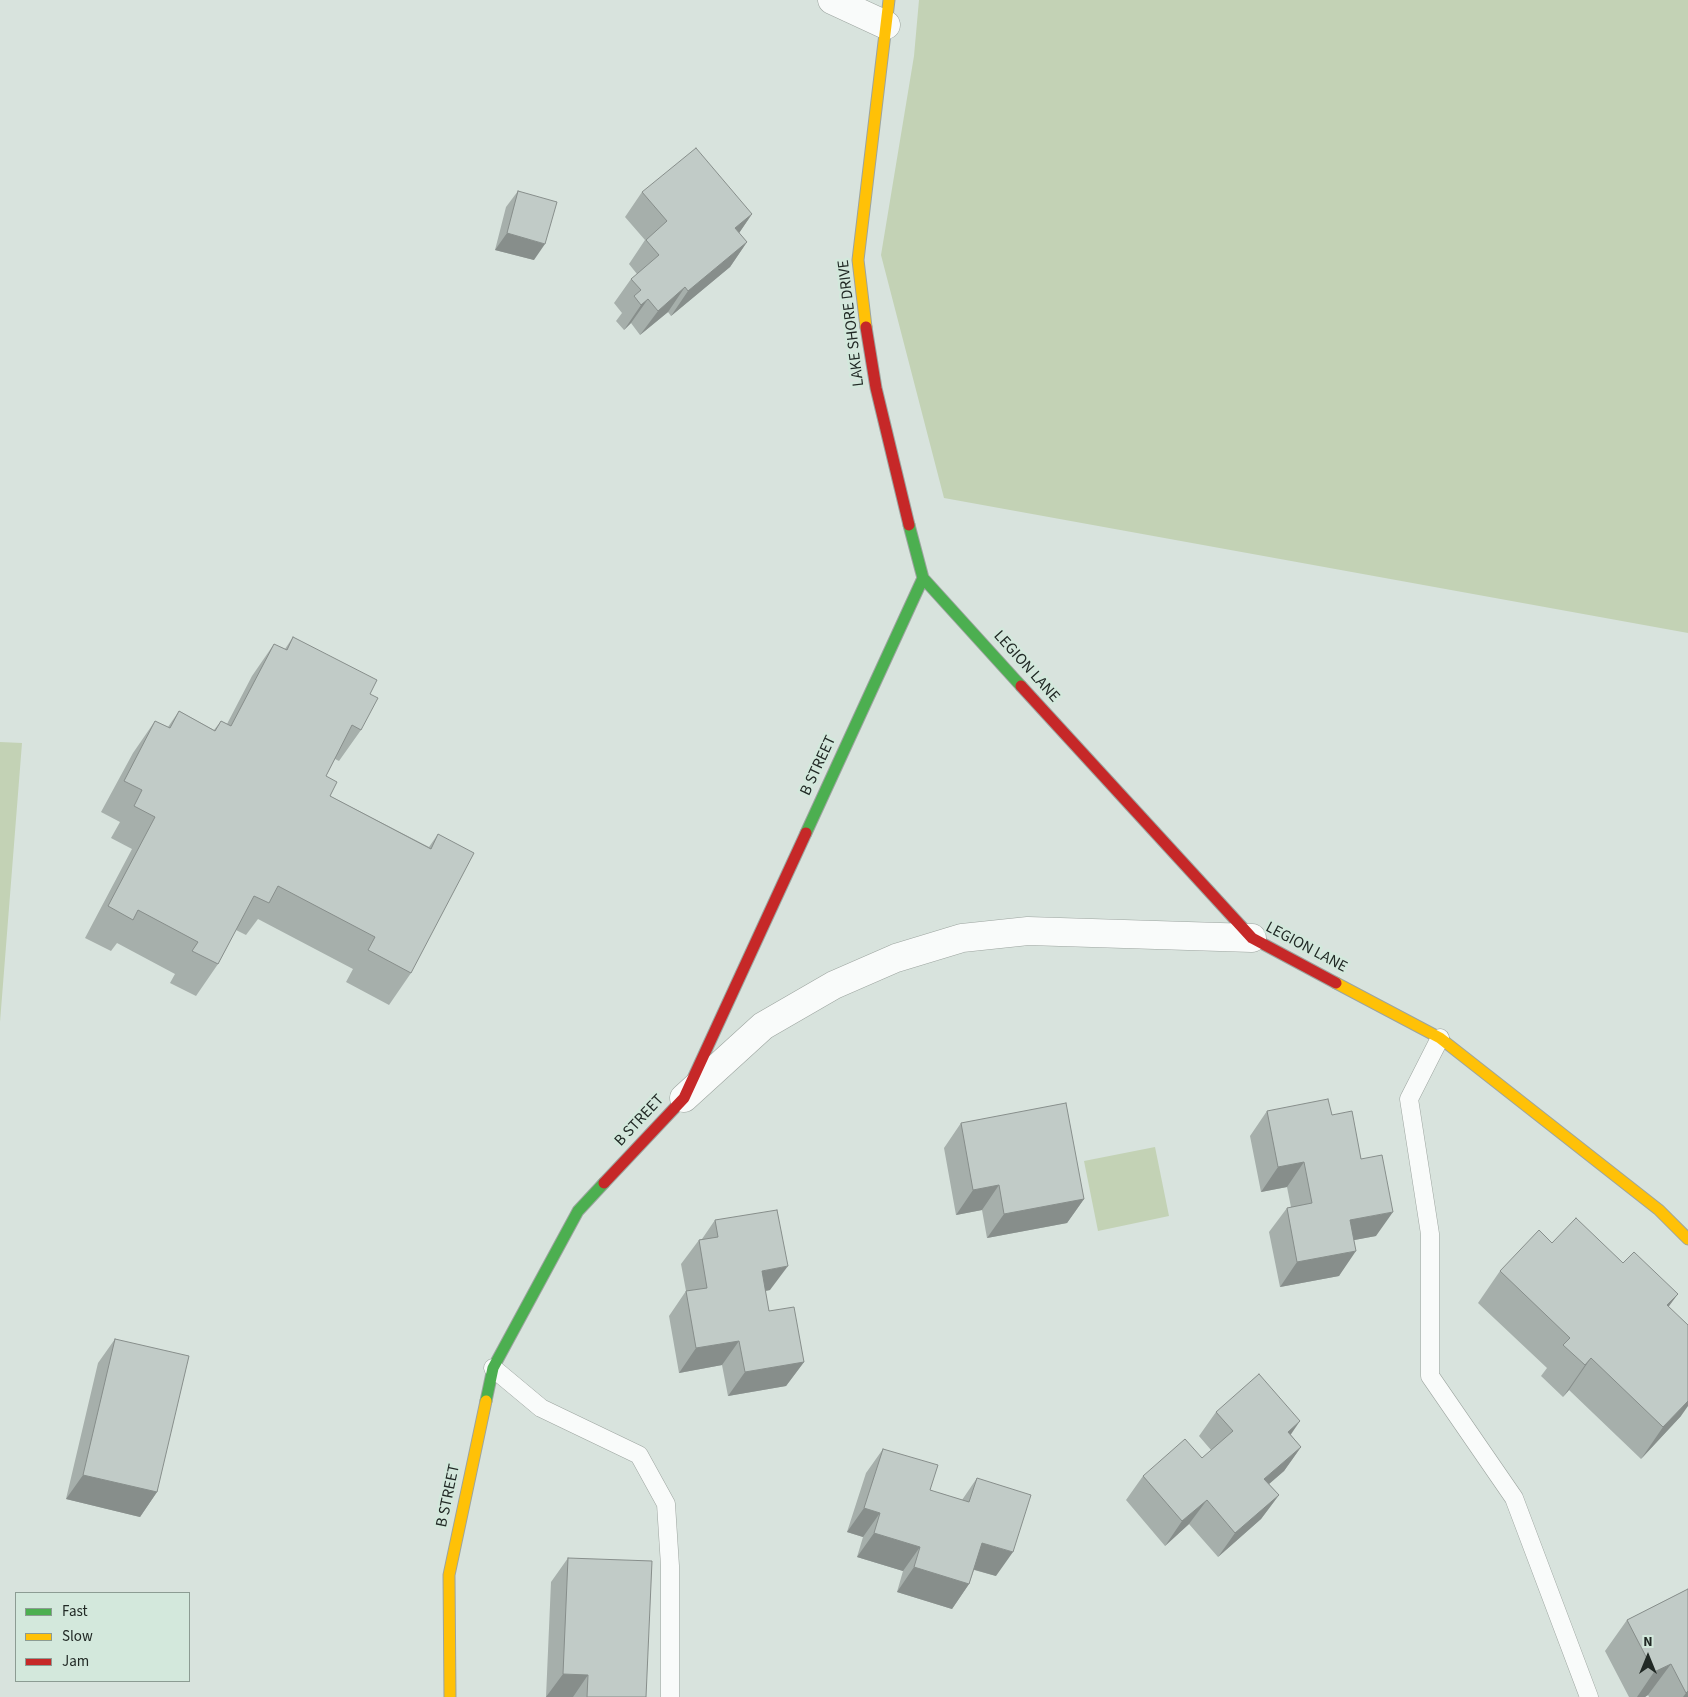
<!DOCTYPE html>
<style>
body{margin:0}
#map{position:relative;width:1688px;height:1697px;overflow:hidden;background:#d8e3dd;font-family:"Source Sans 3",sans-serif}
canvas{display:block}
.legend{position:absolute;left:15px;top:1592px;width:175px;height:90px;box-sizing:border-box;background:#d3e8dc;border:1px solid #8c9c93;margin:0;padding:6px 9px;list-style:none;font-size:15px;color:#212925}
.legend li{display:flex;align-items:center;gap:10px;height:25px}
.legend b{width:25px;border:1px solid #8c9c93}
.north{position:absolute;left:1623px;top:1632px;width:50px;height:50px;-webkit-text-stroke:4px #d3e8dc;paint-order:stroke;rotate:0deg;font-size:14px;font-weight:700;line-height:20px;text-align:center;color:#212925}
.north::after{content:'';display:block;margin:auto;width:18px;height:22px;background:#212925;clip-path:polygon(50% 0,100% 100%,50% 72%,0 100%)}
</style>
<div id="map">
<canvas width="1688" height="1697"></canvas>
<ul class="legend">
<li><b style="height:6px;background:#4caf50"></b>Fast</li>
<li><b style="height:6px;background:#ffc107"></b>Slow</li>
<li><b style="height:6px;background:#c62828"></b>Jam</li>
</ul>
<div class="north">N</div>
</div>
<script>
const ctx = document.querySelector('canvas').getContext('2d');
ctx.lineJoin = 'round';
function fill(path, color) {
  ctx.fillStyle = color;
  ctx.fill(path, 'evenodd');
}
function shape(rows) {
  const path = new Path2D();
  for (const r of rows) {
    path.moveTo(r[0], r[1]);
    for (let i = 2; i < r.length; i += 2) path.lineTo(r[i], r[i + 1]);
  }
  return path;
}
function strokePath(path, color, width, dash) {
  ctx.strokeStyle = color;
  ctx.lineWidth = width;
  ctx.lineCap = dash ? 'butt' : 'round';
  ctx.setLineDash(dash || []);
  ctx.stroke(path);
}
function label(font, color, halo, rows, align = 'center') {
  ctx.font = font + ' "Source Sans 3",sans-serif';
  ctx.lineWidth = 5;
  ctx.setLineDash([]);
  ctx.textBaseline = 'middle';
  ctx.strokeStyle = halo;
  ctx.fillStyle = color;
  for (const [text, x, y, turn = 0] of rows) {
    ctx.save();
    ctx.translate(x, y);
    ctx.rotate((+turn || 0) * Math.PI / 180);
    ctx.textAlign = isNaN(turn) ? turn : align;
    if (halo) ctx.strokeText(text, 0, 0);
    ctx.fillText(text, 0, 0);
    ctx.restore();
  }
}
fill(shape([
 [919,0,1688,0,1688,633,944,498,881,255,914,56],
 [0,742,22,743,0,1022],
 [1155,1147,1169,1216,1098,1231,1084,1161]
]), '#c3d2b5');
const lane = shape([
 [1440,1038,1409,1099,1430,1234,1430,1376,1514,1498,1589,1697],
 [493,1368,541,1408,639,1455,666,1504,670,1566,670,1697]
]);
const street = shape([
 [832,0,886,25],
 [684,1098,763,1026,834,985,896,958,962,938,1028,931,1252,938]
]);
const fast = shape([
 [909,525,923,578,1021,686],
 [806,833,923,578],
 [486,1401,493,1368,578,1211,604,1183]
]);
const slow = shape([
 [866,327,858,260,889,0],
 [1336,983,1440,1038,1659,1210,1688,1239],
 [450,1697,449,1575,486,1401]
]);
const jam = shape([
 [866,327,876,388,909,525],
 [1021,686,1252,938,1336,983],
 [604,1183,684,1098,806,833]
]);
strokePath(lane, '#9ca49f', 19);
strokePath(street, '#9ca49f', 29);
strokePath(fast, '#9ca49f', 13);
strokePath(slow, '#9ca49f', 13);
strokePath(jam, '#9ca49f', 13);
strokePath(lane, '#f9fbfa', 18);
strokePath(street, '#f9fbfa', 28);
strokePath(fast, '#4caf50', 11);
strokePath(slow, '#ffc107', 11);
strokePath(jam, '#c62828', 11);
fill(shape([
 [518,191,534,260,495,250,506,207],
 [642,192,752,214,739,233,747,242,730,267,671,316,668,312,640,335,631,323,624,330,616,321,622,313,614,303,631,279,637,274,629,264,645,240,625,217],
 [293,637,370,694,361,730,339,761,335,759,326,776,330,796,429,847,438,834,411,973,389,1005,346,982,353,969,258,919,246,935,236,930,218,964,196,996,170,983,175,974,117,943,111,951,85,938,132,849,111,838,120,822,101,812,133,753,155,721,168,727,179,711,214,730,221,721,227,724,252,676,274,644,285,649],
 [1267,1111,1332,1115,1376,1236,1354,1240,1339,1276,1280,1287,1269,1232,1287,1208,1291,1207,1287,1187,1261,1192,1250,1136],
 [961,1123,1084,1199,1067,1223,987,1238,982,1210,956,1215,944,1148],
 [715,1220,770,1290,765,1291,769,1311,804,1362,786,1386,728,1396,722,1365,679,1373,669,1316,686,1291,681,1264,699,1240,702,1239],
 [1500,1271,1669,1307,1681,1416,1641,1459,1569,1390,1563,1397,1541,1376,1547,1368,1478,1303],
 [115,1339,157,1492,140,1517,66,1499,98,1363],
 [1216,1412,1291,1435,1301,1447,1284,1471,1269,1484,1279,1495,1261,1519,1218,1557,1189,1524,1165,1546,1126,1500,1143,1476,1202,1458,1211,1450,1199,1436],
 [883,1449,930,1490,962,1500,977,1478,996,1576,974,1570,969,1584,952,1609,897,1592,903,1571,857,1557,863,1537,847,1532,866,1473],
 [568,1558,646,1697,546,1697,551,1582],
 [1688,1589,1688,1697,1649,1697,1648,1695,1645,1697,1629,1697,1605,1651,1627,1620]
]), '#a6afab');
fill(shape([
 [752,214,735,239,735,228],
 [507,233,545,244,534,260,495,250],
 [747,242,730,267,671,316,688,291],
 [685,287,668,312,640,335,658,311],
 [648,299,631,323,624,330,641,305],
 [1304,1162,1287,1187,1261,1192,1278,1167],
 [999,1185,982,1210,956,1215,973,1190],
 [1084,1199,1067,1223,987,1238,1004,1214],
 [1393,1212,1376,1236,1333,1244,1350,1220],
 [1356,1251,1339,1276,1280,1287,1297,1262],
 [788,1266,770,1290,744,1295,762,1271],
 [1678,1294,1655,1325,1667,1305],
 [739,1341,722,1365,679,1373,696,1348],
 [1591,1358,1569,1390,1563,1397,1585,1365],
 [804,1362,786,1386,728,1396,745,1372],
 [1688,1401,1688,1406,1681,1416,1641,1459,1663,1427],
 [1300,1421,1283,1446,1288,1432],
 [1301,1447,1284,1471,1247,1503,1264,1479],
 [83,1475,157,1492,140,1517,66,1499],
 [1279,1495,1261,1519,1218,1557,1235,1533],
 [1207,1500,1189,1524,1165,1546,1182,1521],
 [864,1508,880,1513,863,1537,847,1532],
 [874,1533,920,1547,903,1571,857,1557],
 [982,1543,1013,1552,996,1576,965,1567],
 [914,1567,969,1584,952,1609,897,1592],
 [1671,1664,1648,1695,1645,1697,1637,1697,1654,1672],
 [563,1674,588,1675,573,1697,546,1697],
 [1688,1691,1688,1697,1683,1697,1686,1693]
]), '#878e8b');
const building = shape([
 [696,148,752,214,735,228,747,242,688,291,685,287,658,311,648,299,641,305,634,296,641,290,631,279,659,255,646,240,667,221,642,192,696,148],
 [518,191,557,202,545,244,507,233,518,191],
 [293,637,377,680,370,694,378,698,361,730,352,725,326,776,337,782,330,796,431,849,438,834,474,853,411,973,368,950,375,937,278,886,269,903,254,896,218,964,192,951,198,942,138,910,133,920,108,906,155,817,134,806,142,790,124,781,155,721,170,728,179,711,215,731,221,721,231,726,274,644,287,650,293,637],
 [1328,1099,1332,1115,1352,1111,1361,1159,1382,1155,1393,1212,1350,1220,1356,1251,1297,1262,1287,1208,1312,1203,1304,1162,1278,1167,1267,1111,1328,1099],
 [1066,1103,1084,1199,1004,1214,999,1185,973,1190,961,1123,1066,1103],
 [777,1210,788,1266,762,1271,769,1311,794,1307,804,1362,745,1372,739,1341,696,1348,686,1291,707,1288,699,1240,718,1237,715,1220,777,1210],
 [1576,1218,1623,1263,1634,1252,1678,1294,1667,1305,1688,1325,1688,1401,1663,1427,1591,1358,1585,1365,1563,1345,1570,1338,1500,1271,1539,1230,1552,1243,1576,1218],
 [115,1339,189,1356,157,1492,83,1475,115,1339],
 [1259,1374,1300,1421,1288,1432,1301,1447,1264,1479,1279,1495,1235,1533,1207,1500,1182,1521,1143,1476,1185,1439,1202,1458,1233,1431,1216,1412,1259,1374],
 [883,1449,938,1465,930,1490,969,1502,977,1478,1031,1495,1013,1552,982,1543,969,1584,914,1567,920,1547,874,1533,880,1513,864,1508,883,1449],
 [568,1558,652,1561,646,1697,587,1697,588,1675,563,1674,568,1558],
 [1688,1589,1688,1691,1686,1693,1671,1664,1654,1672,1627,1620,1688,1589]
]);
fill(building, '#c1cbc7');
strokePath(building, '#878e8b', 1);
label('16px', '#212925', '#d3e8dc', [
 ["LAKE SHORE DRIVE",852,323,-97],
 ["LEGION LANE",1026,667,48],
 ["B STREET",819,766,-65],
 ["LEGION LANE",1306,948,28],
 ["B STREET",640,1121,-47],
 ["B STREET",449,1496,-78]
]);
</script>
